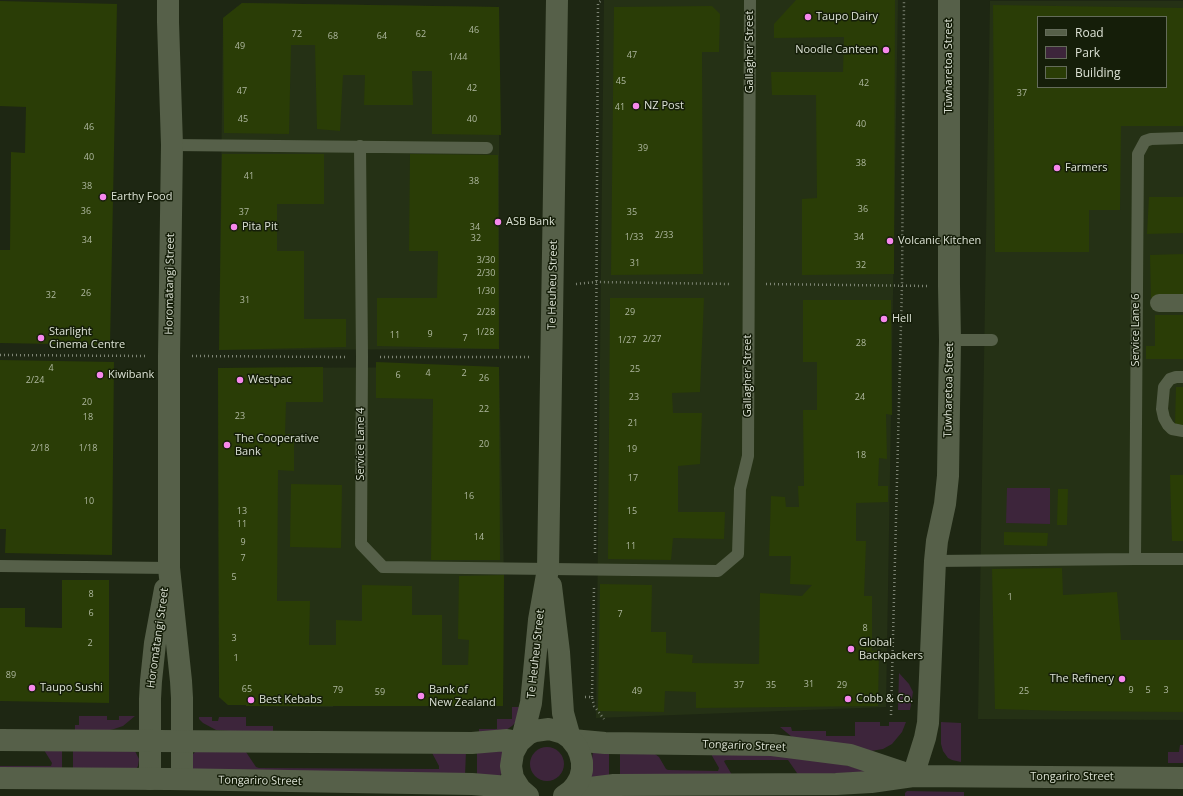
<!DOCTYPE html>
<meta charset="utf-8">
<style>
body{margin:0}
#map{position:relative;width:1183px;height:796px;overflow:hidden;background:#1e2713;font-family:"Open Sans",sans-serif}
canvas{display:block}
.legend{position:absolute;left:1037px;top:16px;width:130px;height:72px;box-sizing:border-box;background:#151e09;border:1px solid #646c5a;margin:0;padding:5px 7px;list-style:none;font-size:12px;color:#dbe1d4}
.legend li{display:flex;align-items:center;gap:8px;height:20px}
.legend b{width:20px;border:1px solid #646c5a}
</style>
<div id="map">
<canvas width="1183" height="796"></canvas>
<ul class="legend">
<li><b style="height:5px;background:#566049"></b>Road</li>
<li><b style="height:11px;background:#3d253b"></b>Park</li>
<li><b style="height:11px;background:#2a3d06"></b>Building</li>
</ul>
</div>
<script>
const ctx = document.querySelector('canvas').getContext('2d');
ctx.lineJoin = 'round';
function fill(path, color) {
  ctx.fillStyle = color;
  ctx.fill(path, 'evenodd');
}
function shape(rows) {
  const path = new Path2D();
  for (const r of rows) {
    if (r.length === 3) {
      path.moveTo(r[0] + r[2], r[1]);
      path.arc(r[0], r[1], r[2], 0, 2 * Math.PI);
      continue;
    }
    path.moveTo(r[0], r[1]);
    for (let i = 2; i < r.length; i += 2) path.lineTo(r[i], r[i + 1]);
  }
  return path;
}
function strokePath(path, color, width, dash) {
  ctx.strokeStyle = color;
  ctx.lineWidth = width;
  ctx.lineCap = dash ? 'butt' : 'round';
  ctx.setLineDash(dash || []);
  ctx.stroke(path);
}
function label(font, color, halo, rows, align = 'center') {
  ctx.font = font + ' "Open Sans",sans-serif';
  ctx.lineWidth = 3;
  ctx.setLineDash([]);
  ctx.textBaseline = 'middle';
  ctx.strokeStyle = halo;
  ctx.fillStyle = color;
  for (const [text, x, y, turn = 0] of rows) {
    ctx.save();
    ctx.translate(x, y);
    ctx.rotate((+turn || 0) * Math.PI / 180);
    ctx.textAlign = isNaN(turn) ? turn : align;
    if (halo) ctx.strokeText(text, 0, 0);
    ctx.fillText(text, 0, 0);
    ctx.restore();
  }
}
fill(shape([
 [604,0,898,0,886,707,596,718],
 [990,1,1183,1,1183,720,978,719],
 [1038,17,1166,17,1166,87,1038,87],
 [242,3,499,7,499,349,219,350,223,18],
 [499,367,504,575,503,706,333,706,333,707,246,706,246,705,228,705,219,697,218,368]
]), '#253115');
fill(shape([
 [1007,488,1050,488,1050,524,1006,523],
 [899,673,909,684,913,692,910,710,898,710],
 [512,707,524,707,517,721,512,726,503,732,479,735,479,729,497,729,497,719,512,719],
 [79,716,107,716,107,720,119,720,119,716,135,716,123,726,114,729,106,731,75,732,75,725,79,725],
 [199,717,212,717,212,721,218,721,219,717,246,717,246,726,273,726,273,734,216,730,203,723,199,719],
 [855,722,880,722,880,726,889,726,889,722,906,722,902,732,892,744,883,749,871,751,792,737,780,727,791,727,792,731,826,731,826,736,855,736],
 [941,722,961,723,961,762,952,760,948,758,943,751,941,744],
 [1180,745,1183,745,1183,763,1168,763,1168,752,1179,752],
 [547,764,17],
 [73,747,135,751,139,759,138,766,136,769,73,774],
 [62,748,62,773,0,773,0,766,51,766,52,763,44,750],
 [503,749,502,771,500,776,477,776,477,750],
 [431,751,466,751,465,776,193,769,192,767,193,754,195,752,246,752,256,767,259,768,439,769,439,766],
 [593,751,609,752,609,778,592,779,590,775],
 [620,751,655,754,659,757,666,769,668,770,718,771,719,768,711,754,805,755,864,770,864,772,799,776,788,760,726,760,724,761,725,763,732,775,620,777],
 [907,791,964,792,964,796,905,796,905,793]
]), '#3d253b');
fill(shape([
 [796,0,895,0,894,274,802,275,802,199,817,198,816,95,772,95,771,72,843,72,844,37,774,38,774,24],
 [0,1,117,4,110,345,0,343,0,250,10,250,11,152,25,153,26,107,0,106],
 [242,3,499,7,501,135,432,134,432,71,412,71,413,105,364,105,365,75,343,75,340,131,317,129,315,45,291,45,289,134,224,133,223,18],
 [993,5,1183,8,1183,126,1121,126,1120,210,1089,210,1089,252,995,252],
 [1038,17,1166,17,1166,87,1038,87],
 [712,6,720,14,719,52,702,52,703,274,611,275,614,7],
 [222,154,324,154,324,204,277,204,277,251,304,251,304,319,346,319,346,347,219,350],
 [410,154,498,155,499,349,377,346,377,298,437,298,438,251,409,251],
 [1149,197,1183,197,1183,233,1147,234],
 [1183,254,1183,297,1151,298,1150,255],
 [610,298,704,298,700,392,672,393,673,413,702,413,700,464,678,466,678,512,725,512,724,539,673,538,671,560,608,559],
 [803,300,891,300,892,415,886,414,887,459,879,458,878,486,888,486,888,502,856,503,856,541,866,541,864,596,872,596,872,651,879,650,878,706,696,708,696,692,665,691,664,712,598,711,600,584,652,585,651,632,666,632,666,653,693,655,692,663,759,664,760,593,802,596,812,585,790,584,791,556,769,556,771,496,785,497,786,507,799,507,798,486,804,486,803,410,817,410,817,362,803,362],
 [1155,315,1183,315,1183,359,1146,359,1146,346,1155,346],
 [0,360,114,362,112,555,5,553,6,529,0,529],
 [376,362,499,367,500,560,431,560,433,399,376,398],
 [323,367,323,402,286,402,285,434,294,434,294,471,278,470,277,601,310,601,309,645,336,645,336,620,362,621,362,585,412,586,412,615,442,615,442,665,468,665,469,640,458,639,459,576,504,575,503,706,246,706,246,705,228,705,219,697,218,368],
 [1176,387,1183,387,1183,425,1175,424],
 [1170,475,1183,475,1183,541,1172,541],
 [291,484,342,485,341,548,290,547],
 [1058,489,1068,489,1067,525,1057,525],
 [1004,532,1048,533,1047,546,1004,545],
 [1062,568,1063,595,1117,592,1121,640,1183,640,1183,712,1064,711,995,709,992,569],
 [62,580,109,580,109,703,0,701,0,608,25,608,25,627,62,628]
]), '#2a3d06');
strokePath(shape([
 [576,284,596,282,731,284],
 [766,284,927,286],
 [0,355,147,356],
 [192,356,345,357],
 [380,357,529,357],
 [595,553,598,3,602,0],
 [585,697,592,697,594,706,604,719],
 [592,697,594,588],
 [891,715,902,285,904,0]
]), '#7d8474', 2.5, [1, 3]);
strokePath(shape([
 [172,145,487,148],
 [360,146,362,357,361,544,383,567,718,571,738,554,740,489,748,456,750,0],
 [950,340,992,340],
 [1183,377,1176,377,1170,379,1164,387,1162,409,1164,418,1168,425,1172,429,1183,431],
 [1135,559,1183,559],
 [935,561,1135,559,1138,154,1145,141,1151,139,1183,138],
 [0,566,169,568]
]), '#566049', 12);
strokePath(shape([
 [1159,303,1183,303]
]), '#566049', 18);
strokePath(shape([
 [168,0,168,22,172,145,169,356,169,568,181,681,182,698,182,779],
 [572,740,605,743,772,745,850,755,910,775],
 [913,776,925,738,928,723,935,561,937,541,945,504,948,476,950,340,949,286,949,0],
 [150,779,150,699,151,681,155,643,165,589],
 [571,791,590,788,614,785,836,784,871,782,913,776,1183,778]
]), '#566049', 22);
strokePath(shape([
 [551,586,559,652,563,713,570,738],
 [522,739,531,703,539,620,548,569,557,0],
 [0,740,472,743,507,740,519,742],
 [0,778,169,779,472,784,509,787,520,789],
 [528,796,520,789,513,778,511,766,513,753,519,742,528,734,535,731,549,729,563,733,570,738,577,747,580,754,582,762,582,770,580,778,576,785,571,791,564,796]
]), '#566049', 22);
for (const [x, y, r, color] of [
 [808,17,4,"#f788ec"],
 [886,50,4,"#f788ec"],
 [636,106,4,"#f788ec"],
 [1057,168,4,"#f788ec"],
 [103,197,4,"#f788ec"],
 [498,222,4,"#f788ec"],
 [234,227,4,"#f788ec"],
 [890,241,4,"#f788ec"],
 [884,319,4,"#f788ec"],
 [41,338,4,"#f788ec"],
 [100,375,4,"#f788ec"],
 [240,380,4,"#f788ec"],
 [227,445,4,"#f788ec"],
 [851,649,4,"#f788ec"],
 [1122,679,4,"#f788ec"],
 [32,688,4,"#f788ec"],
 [421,696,4,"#f788ec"],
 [848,699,4,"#f788ec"],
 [251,700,4,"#f788ec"]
]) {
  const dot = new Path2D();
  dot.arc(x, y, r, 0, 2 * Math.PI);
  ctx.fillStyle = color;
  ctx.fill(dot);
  strokePath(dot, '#151e09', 1.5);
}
label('9px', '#afb8a0', null, [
 ["46",474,30],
 ["72",297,34],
 ["62",421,34],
 ["68",333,36],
 ["64",382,36],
 ["49",240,46],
 ["47",632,55],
 ["1/44",458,57],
 ["45",621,81],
 ["42",864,83],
 ["42",472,88],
 ["47",242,91],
 ["37",1022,93],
 ["41",620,107],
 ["45",243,119],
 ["40",472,119],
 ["40",861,124],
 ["46",89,127],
 ["39",643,148],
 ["40",89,157],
 ["38",861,163],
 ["41",249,176],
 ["38",474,181],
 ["38",87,186],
 ["36",863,209],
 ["36",86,211],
 ["37",244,212],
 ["35",632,212],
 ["34",475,227],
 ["2/33",664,235],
 ["1/33",634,237],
 ["34",859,237],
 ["32",476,238],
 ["34",87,240],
 ["3/30",486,260],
 ["31",635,263],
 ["32",861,265],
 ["2/30",486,273],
 ["1/30",486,291],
 ["26",86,293],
 ["32",51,295],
 ["31",245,300],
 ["2/28",486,312],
 ["29",630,312],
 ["1/28",485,332],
 ["9",430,334],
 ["11",395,335],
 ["7",465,338],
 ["2/27",652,339],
 ["1/27",627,340],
 ["28",861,343],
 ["4",51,368],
 ["25",635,369],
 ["4",428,373],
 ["2",464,373],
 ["6",398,375],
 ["26",484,378],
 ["2/24",35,380],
 ["23",634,397],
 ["24",860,397],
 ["20",87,402],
 ["22",484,409],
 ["23",240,416],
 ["18",88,417],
 ["21",633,423],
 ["20",484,444],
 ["2/18",40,448],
 ["1/18",88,448],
 ["19",632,449],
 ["18",861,455],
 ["17",633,478],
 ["16",469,496],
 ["10",89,501],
 ["13",242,511],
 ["15",632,511],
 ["11",242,524],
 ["14",479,537],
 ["9",243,542],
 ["11",631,546],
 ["7",243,558],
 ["5",234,577],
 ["8",91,594],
 ["1",1010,597],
 ["6",91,613],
 ["7",620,614],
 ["8",865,628],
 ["3",234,638],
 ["2",90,643],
 ["1",236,658],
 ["89",11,675],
 ["31",809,684],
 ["37",739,685],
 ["35",771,685],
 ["29",842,685],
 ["65",247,689],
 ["79",338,690],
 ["9",1131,690],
 ["5",1148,690],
 ["3",1166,690],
 ["49",637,691],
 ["25",1024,691],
 ["59",380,692]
]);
label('11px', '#dbe1d4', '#151e09', [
 ["Taupo Dairy",816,17],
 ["Noodle Canteen",878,50,"right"],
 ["NZ Post",644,106],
 ["Farmers",1065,168],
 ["Earthy Food",111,197],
 ["ASB Bank",506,222],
 ["Pita Pit",242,227],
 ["Volcanic Kitchen",898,241],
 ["Hell",892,319],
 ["Starlight",49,332],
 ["Cinema Centre",49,345],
 ["Kiwibank",108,375],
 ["Westpac",248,380],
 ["The Cooperative",235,439],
 ["Bank",235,452],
 ["Global",859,643],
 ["Backpackers",859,656],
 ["The Refinery",1114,679,"right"],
 ["Taupo Sushi",40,688],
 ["Bank of",429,690],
 ["New Zealand",429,703],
 ["Cobb & Co.",856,699],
 ["Best Kebabs",259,700]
], 'left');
label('11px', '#dbe1d4', '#151e09', [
 ["Gallagher Street",750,52,-90],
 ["Tūwharetoa Street",949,66,-90],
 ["Horomātangi Street",170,284,-89],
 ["Te Heuheu Street",553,285,-89],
 ["Service Lane 6",1136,330,-90],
 ["Gallagher Street",748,376,-90],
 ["Tūwharetoa Street",949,390,-89],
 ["Service Lane 4",361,444,-90],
 ["Horomātangi Street",158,638,-82],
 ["Te Heuheu Street",536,654,-84],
 ["Tongariro Street",744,746,2],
 ["Tongariro Street",1072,777],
 ["Tongariro Street",260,781,1]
]);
</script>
